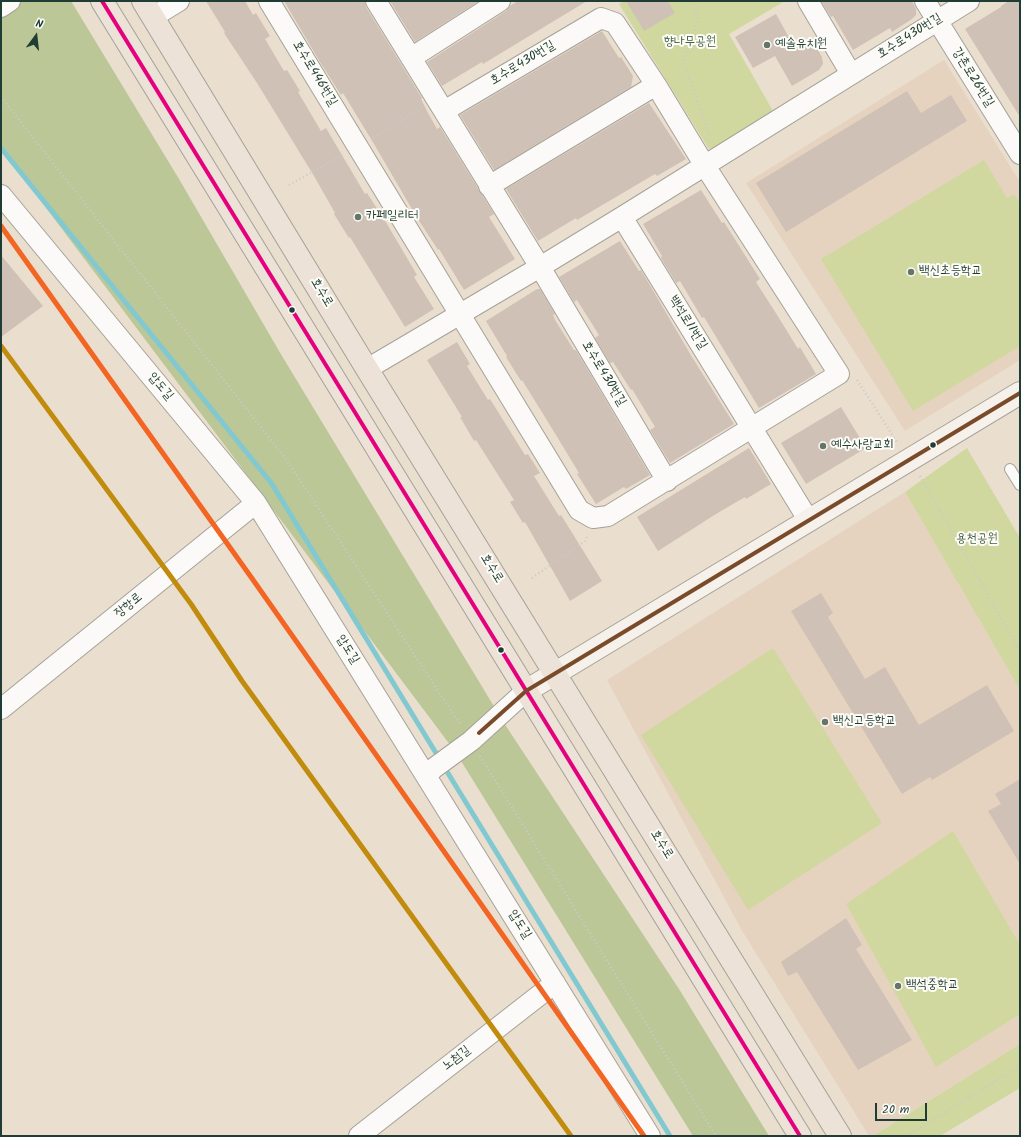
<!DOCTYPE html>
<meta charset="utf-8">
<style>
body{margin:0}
#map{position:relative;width:1021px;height:1137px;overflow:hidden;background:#eadecf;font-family:Kalam,sans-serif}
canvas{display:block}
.frame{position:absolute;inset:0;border:2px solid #1f3d34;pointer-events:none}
.north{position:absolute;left:16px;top:16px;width:40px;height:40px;-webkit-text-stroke:3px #fdfcf7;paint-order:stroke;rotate:15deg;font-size:11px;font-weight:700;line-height:16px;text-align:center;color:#1f3d34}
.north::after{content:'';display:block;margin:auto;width:14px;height:18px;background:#1f3d34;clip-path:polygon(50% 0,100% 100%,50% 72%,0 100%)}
.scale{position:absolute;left:875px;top:1103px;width:52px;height:18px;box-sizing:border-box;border:2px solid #1f3d34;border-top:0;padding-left:5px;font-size:12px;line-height:14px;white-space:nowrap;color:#1f3d34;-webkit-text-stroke:3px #fdfcf7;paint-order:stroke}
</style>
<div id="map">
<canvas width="1021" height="1137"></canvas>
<div class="frame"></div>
<div class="north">N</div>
<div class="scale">20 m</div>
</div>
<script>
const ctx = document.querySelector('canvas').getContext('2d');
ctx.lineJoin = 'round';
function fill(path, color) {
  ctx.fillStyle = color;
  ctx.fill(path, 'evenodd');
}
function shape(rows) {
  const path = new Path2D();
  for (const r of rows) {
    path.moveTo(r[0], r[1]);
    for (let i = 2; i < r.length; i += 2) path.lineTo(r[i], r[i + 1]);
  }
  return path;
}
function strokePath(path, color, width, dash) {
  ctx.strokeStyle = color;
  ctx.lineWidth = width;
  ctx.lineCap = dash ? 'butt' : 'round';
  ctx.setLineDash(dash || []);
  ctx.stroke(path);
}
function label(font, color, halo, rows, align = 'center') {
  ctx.font = font + ' Kalam,"Poor Story",sans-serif';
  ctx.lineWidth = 4;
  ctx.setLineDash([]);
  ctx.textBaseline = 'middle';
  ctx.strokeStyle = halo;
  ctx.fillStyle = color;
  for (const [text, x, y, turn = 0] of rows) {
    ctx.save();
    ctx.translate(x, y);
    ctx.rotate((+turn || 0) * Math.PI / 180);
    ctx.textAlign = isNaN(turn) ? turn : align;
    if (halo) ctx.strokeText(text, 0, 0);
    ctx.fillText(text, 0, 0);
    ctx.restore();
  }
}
fill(shape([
 [944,60,1020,182,1020,360,905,431,746,183],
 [905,492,1020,690,1020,1044,873,1136,869,1136,741,929,607,680]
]), '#e5d3bf');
fill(shape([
 [624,1,785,1,729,34,773,111,715,147,709,149,619,4],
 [984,160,1007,198,1014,194,1020,204,1020,346,913,411,821,259],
 [967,448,1020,538,1020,690,905,492],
 [773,648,882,823,748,910,641,735],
 [953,831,1020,945,1020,1014,936,1067,846,904],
 [1020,1044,1020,1088,940,1136,873,1136]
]), '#d0d89f');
fill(shape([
 [22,1,71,1,179,179,282,356,498,713,454,750,1,148,1,15],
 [502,720,679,989,769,1136,693,1136,458,756]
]), '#bbc796');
strokePath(shape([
 [1,148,272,484,439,758],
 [443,765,670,1136]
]), '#82c8d1', 5);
fill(shape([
 [206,1,245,1,253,15,256,13,270,36,265,39,284,71,287,70,300,91,298,92,321,131,326,128,365,194,367,193,387,224,417,275,414,277,434,309,405,327,350,237,349,238,334,214,335,213,314,176,257,83,224,33,225,32],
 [284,1,365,1,366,7,422,98,421,99,427,111,437,129,440,127,494,214,489,217,515,259,464,290,439,249,438,250,416,216,374,144,343,93,341,95,320,62],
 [390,1,479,1,415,42],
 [518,1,587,1,483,64,482,62,442,86,427,62,506,11,510,6],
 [626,1,668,1,675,13,644,31],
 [821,1,912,1,916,9,916,15,912,19,892,32,890,28,853,50,833,16,831,17],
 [1009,1,1020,1,1020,117,965,29,1001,7,1001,6],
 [776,14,796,50,813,41,822,57,823,64,819,70,792,86,775,56,753,68,735,37],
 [602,31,619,58,621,57,633,76,631,87,494,170,460,115],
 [907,91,921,113,951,95,967,121,786,232,756,183],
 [649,103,686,159,657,176,655,174,577,220,576,218,538,241,506,189],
 [701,190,722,223,724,222,760,279,756,282,779,318,798,349,800,347,816,374,759,408,704,317,702,318,680,281,676,283,661,258,662,256,643,224],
 [620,241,639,271,641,270,692,357,734,424,670,463,650,430,655,427,632,389,631,390,613,362,610,363,595,338,599,335,577,300,574,302,559,277],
 [1,255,43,306,1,337],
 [537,289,540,289,555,314,553,315,555,320,574,350,576,350,650,475,626,489,624,487,596,504,577,474,579,473,556,435,522,380,521,381,506,357,507,356,486,321],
 [457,342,470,364,467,366,488,400,490,399,525,455,528,454,540,473,534,476,559,516,561,515,602,581,570,601,525,522,523,523,510,502,514,500,476,440,474,441,460,417,462,417,427,360],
 [841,407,866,448,806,484,781,443],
 [749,448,771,484,746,499,745,497,716,514,658,551,637,517],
 [821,593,833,613,828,617,865,679,885,667,919,725,987,685,1014,731,932,780,930,777,902,794,791,611],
 [1020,779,1020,864,988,811,1001,804,995,794],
 [846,918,862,945,856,949,912,1040,858,1070,797,972,788,976,781,962]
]), '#d0c1b6');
const service = shape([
 [1010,469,1020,485]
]);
const minor = shape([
 [269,1,579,510,593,518,608,516,839,374,705,166,656,85,615,23,601,18,444,111],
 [376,1,540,267,667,481],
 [808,1,851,74],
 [925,1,1020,154],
 [1,7,10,1],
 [153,17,179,1],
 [411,58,500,1],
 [489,186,656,85],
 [1,195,256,503,650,1136],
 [622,217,809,521],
 [367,369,540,267,622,217,969,1],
 [1,709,256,503],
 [426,776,434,768,471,741,526,691],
 [359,1136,555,983]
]);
const secondary = shape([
 [526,691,1020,393]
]);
const primary = shape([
 [102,1,800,1136],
 [143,1,367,369,840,1136]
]);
strokePath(service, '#a5a298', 12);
strokePath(minor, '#a5a298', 22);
strokePath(secondary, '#a5a298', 24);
strokePath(primary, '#a5a298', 24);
strokePath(shape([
 [689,1,699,16,683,62,710,136],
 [1,97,286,459,461,726],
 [373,138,422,108],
 [289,185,342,155],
 [857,380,897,442],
 [920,476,1020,651],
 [532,578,585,541,588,534],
 [480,756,716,1136],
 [907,1136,1020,1066]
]), '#cacac6', 2.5, [1, 3]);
strokePath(service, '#fcfaf8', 10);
strokePath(minor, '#fcfaf8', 20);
strokePath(secondary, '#f6f1ea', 22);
strokePath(primary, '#ece2d7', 22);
strokePath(shape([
 [102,1,800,1136]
]), '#e5007d', 4);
strokePath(shape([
 [479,733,526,691,1020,393]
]), '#7a4b2a', 4);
strokePath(shape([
 [1,226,251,577,644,1136]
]), '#f26522', 5);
strokePath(shape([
 [1,346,191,604,242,681,571,1136]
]), '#c18c0d', 5);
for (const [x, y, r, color] of [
 [767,45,4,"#66756a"],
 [358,217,4,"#66756a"],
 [911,272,4,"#66756a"],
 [292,310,3.5,"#1f3d34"],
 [933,445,3.5,"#1f3d34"],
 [823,446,4,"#66756a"],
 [501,650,3.5,"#1f3d34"],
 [825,722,4,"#66756a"],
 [898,986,4,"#66756a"]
]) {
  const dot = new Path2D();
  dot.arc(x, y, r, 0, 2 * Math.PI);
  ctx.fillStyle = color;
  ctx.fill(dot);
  strokePath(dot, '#fdfcf7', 1.5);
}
label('13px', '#1f3d34', '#fdfcf7', [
 ["호수로430번길",910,37,-32],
 ["호수로430번길",523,64,-31],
 ["호수로446번길",314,74,59],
 ["강촌로26번길",972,78,58],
 ["호수로",321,293,59],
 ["백석로11번길",687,323,58],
 ["호수로430번길",603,374,59],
 ["압도길",160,387,50],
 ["호수로",491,569,58],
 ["장항로",129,606,-39],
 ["압도길",347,650,58],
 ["호수로",661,845,58],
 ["압도길",519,925,58],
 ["노첨길",457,1059,-38]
]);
label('13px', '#466245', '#fdfcf7', [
 ["향나무공원",690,43],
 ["용천공원",977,540]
]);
label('13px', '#1f3d34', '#fdfcf7', [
 ["예솔유치원",775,45],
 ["카페일리터",366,217],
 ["백신초등학교",919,272],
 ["예수사랑교회",831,446],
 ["백신고등학교",833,722],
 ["백석중학교",906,986]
], 'left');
</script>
